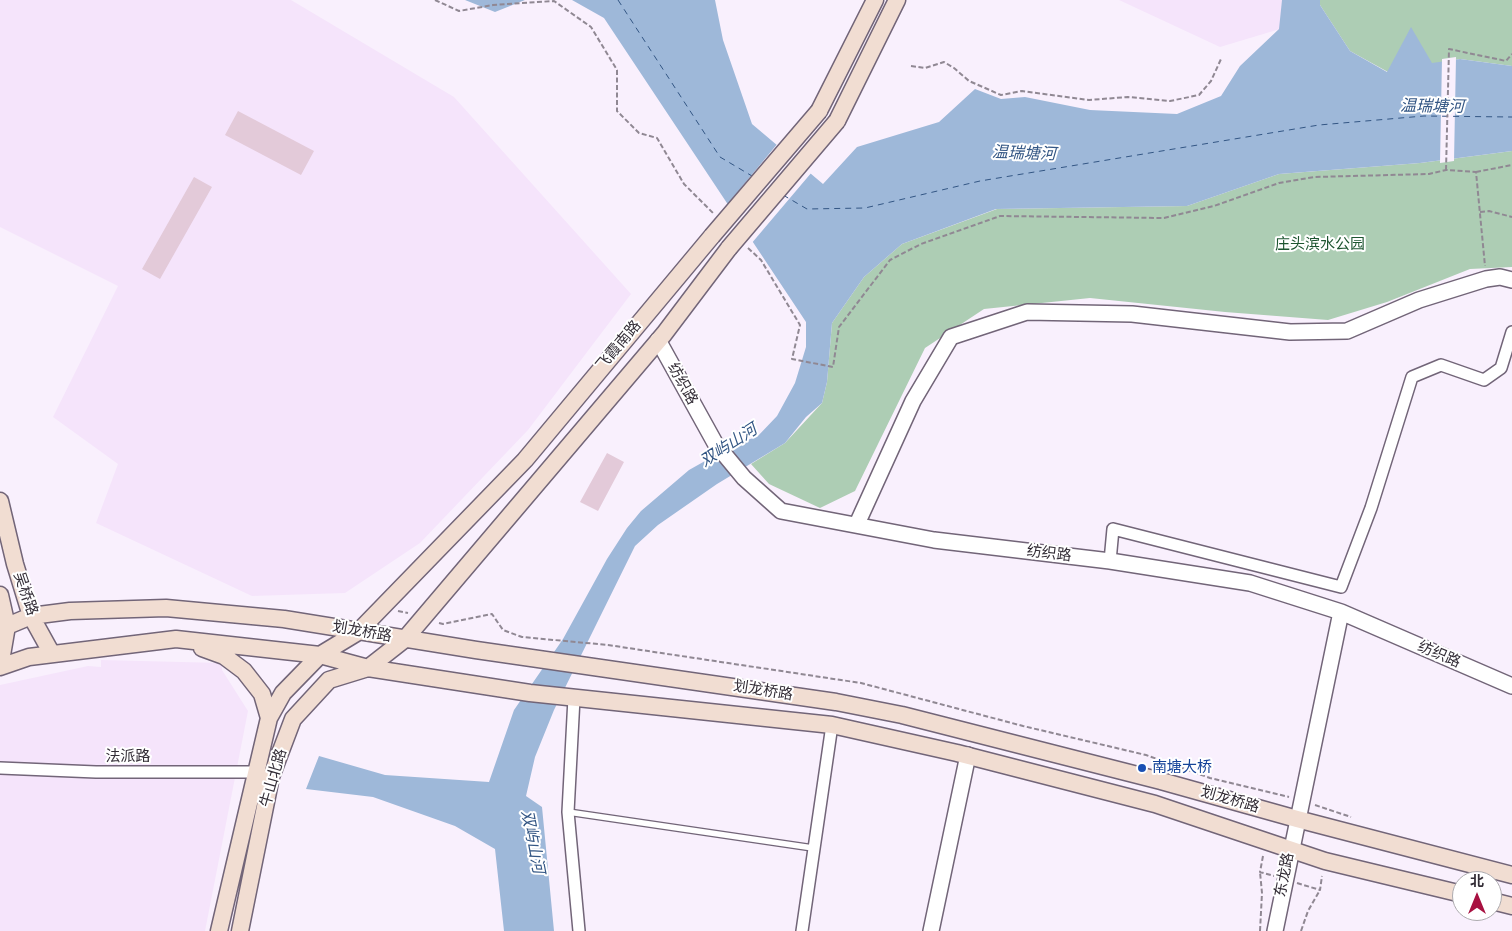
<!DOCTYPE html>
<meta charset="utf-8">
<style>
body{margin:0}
#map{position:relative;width:1512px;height:931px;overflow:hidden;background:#f9f0fd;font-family:Signika,"Noto Sans SC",sans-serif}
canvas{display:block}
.north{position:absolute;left:1452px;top:871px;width:50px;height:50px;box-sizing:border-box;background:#fff;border:1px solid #adabaf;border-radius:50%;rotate:0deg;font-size:14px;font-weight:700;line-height:20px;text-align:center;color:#332d36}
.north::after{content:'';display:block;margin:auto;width:18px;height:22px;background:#a81141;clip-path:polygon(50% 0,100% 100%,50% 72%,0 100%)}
</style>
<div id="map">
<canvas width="1512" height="931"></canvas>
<div class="north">北</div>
</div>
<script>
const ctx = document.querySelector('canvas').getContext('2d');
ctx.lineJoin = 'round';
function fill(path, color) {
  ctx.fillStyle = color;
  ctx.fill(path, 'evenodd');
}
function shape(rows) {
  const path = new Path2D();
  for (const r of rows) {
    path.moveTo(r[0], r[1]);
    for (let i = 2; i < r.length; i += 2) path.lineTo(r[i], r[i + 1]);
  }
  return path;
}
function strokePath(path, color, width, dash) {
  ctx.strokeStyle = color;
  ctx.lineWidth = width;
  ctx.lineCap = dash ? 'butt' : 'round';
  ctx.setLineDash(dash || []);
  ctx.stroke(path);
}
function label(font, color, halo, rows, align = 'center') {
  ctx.font = font + ' Signika,"Noto Sans SC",sans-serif';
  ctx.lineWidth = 4;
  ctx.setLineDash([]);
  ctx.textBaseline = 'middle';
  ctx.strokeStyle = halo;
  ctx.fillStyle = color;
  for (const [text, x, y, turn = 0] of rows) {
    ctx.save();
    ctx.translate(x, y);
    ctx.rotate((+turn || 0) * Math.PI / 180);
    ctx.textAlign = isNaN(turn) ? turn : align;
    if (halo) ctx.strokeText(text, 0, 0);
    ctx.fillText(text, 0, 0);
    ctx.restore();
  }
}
fill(shape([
 [0,0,291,0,454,97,631,294,528,430,420,543,345,593,252,596,96,523,118,464,53,417,118,286,0,227],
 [1119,0,1282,0,1280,29,1220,47],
 [101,660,222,663,222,670,248,711,205,931,0,931,0,685,88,666,101,667]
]), '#f5e4fb');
fill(shape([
 [1320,0,1512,0,1512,66,1460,59,1388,72,1350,51,1320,5],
 [1512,151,1512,267,1470,269,1387,302,1328,320,1225,312,1090,298,984,309,925,348,855,491,820,508,769,484,751,464,785,443,822,403,827,382,832,323,864,277,902,244,997,209,1187,206,1279,174,1420,163]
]), '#adcdb4');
fill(shape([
 [465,0,525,0,495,12],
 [572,0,715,0,723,40,752,124,823,184,857,147,939,122,975,89,1001,99,1025,97,1090,110,1177,114,1221,96,1240,66,1279,29,1282,0,1320,0,1320,5,1350,51,1387,72,1411,27,1432,63,1460,59,1512,66,1512,151,1420,163,1279,174,1187,206,996,209,902,244,864,277,832,323,827,382,822,403,806,417,785,443,717,484,658,525,635,546,554,710,535,757,526,796,542,807,554,931,504,931,495,849,455,826,373,797,306,789,319,756,385,775,489,782,514,710,563,639,607,559,627,528,641,511,689,470,737,443,757,437,777,416,795,383,806,347,806,322,604,18]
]), '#9eb8d9');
fill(shape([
 [1456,57,1454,161,1440,163,1442,59],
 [778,143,812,172,751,244,726,206]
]), '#f9f0fd');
strokePath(shape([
 [618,0,720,157,752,176],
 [783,195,807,209,865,208,980,181,1319,125,1424,116,1512,117]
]), '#335684', 1, [6, 5]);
fill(shape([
 [238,111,314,151,301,175,225,135],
 [194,177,212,187,160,279,142,269],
 [607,453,624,462,598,511,580,502]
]), '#e3cad9');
const service = shape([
 [568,812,813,848]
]);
const minor = shape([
 [1110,561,1113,529,1341,587,1371,508,1412,377,1441,365,1484,380,1501,368,1512,332],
 [574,698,568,812,579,931],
 [0,768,96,772,256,772],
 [802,931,832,725]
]);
const tertiary = shape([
 [658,340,715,443,744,478,781,511,934,540,1110,561,1250,583,1341,612,1512,686],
 [857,524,913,401,951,337,1027,312,1132,314,1290,332,1347,331,1419,300,1486,279,1500,277,1512,280],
 [931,931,968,755],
 [1275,931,1341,612]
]);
const secondary = shape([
 [819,111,875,0],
 [837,121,897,0],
 [0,501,15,564,31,616,52,654],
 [0,595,7,626,0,667,29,657,176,639,320,655,368,668,530,693,832,725,957,753,1155,804,1325,861,1462,894],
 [0,629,31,616,70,611,166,608,284,619,476,650,836,702,902,715,1161,781,1297,819,1512,875],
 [202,648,224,656,244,671,262,694,269,718],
 [1492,901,1512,906],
 [219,931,269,718,283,693,320,655,358,632,525,460,712,236],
 [240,931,271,777,293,719,329,680,368,668,405,639,664,334,729,248]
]);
strokePath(service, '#726578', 8);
strokePath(minor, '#726578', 14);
strokePath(tertiary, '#726578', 18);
strokePath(secondary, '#726578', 19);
strokePath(shape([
 [435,0,459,11,493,5,554,1,591,27,617,70,617,111,639,133,657,138,684,184,713,213],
 [911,66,925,68,944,62,954,68,969,81,1001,95,1022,91,1089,100,1128,97,1170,101,1199,95,1211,81,1221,59],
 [1446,170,1449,49,1506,61,1512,54],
 [1476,172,1512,165],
 [1480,212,1489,211,1512,217],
 [748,248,761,260,800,325,792,359,833,367,839,327,890,260,921,244,1000,216,1164,218,1214,206,1279,183,1314,177,1429,174,1446,170,1476,172,1485,266],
 [398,611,408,613],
 [439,623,443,624,492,614,503,630,522,637,608,645,861,683,1023,726,1146,755,1210,778,1289,797],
 [1315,805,1351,817],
 [1263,856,1260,872,1274,876],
 [1297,883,1320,890,1322,876],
 [1260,931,1262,893,1260,872],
 [1301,931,1308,911,1320,890]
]), '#908893', 2, [5, 2.5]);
strokePath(service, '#fff', 5.5);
strokePath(minor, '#fff', 11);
strokePath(tertiary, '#fff', 15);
strokePath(secondary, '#f1ddd2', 16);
const secondaryBridge = shape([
 [712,236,819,111],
 [729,248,837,121]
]);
strokePath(secondaryBridge, '#726578', 19, []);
strokePath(secondaryBridge, '#f1ddd2', 16);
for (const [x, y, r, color] of [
 [1142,768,5,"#1a4fb4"]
]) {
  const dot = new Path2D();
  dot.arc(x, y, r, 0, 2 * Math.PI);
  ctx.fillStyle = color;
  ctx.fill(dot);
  strokePath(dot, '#fff', 2);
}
label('15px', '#1d5530', '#fff', [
 ["庄头滨水公园",1320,245]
]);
label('15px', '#332d36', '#fff', [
 ["飞霞南路",619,346,-50],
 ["纺织路",682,384,61],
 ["纺织路",1049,554,7],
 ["吴桥路",25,594,71],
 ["划龙桥路",362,632,10],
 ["纺织路",1439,655,23],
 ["划龙桥路",763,691,9],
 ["法派路",128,757],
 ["牛山北路",274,778,-74],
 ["划龙桥路",1230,800,16],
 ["东龙路",1285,875,-79]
]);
label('15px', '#164399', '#fff', [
 ["南塘大桥",1152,768]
], 'left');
label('italic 16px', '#335684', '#fff', [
 ["温瑞塘河",1432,107,1],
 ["温瑞塘河",1024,154,2],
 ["双屿山河",729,446,-33],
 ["双屿山河",532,842,79]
]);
</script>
